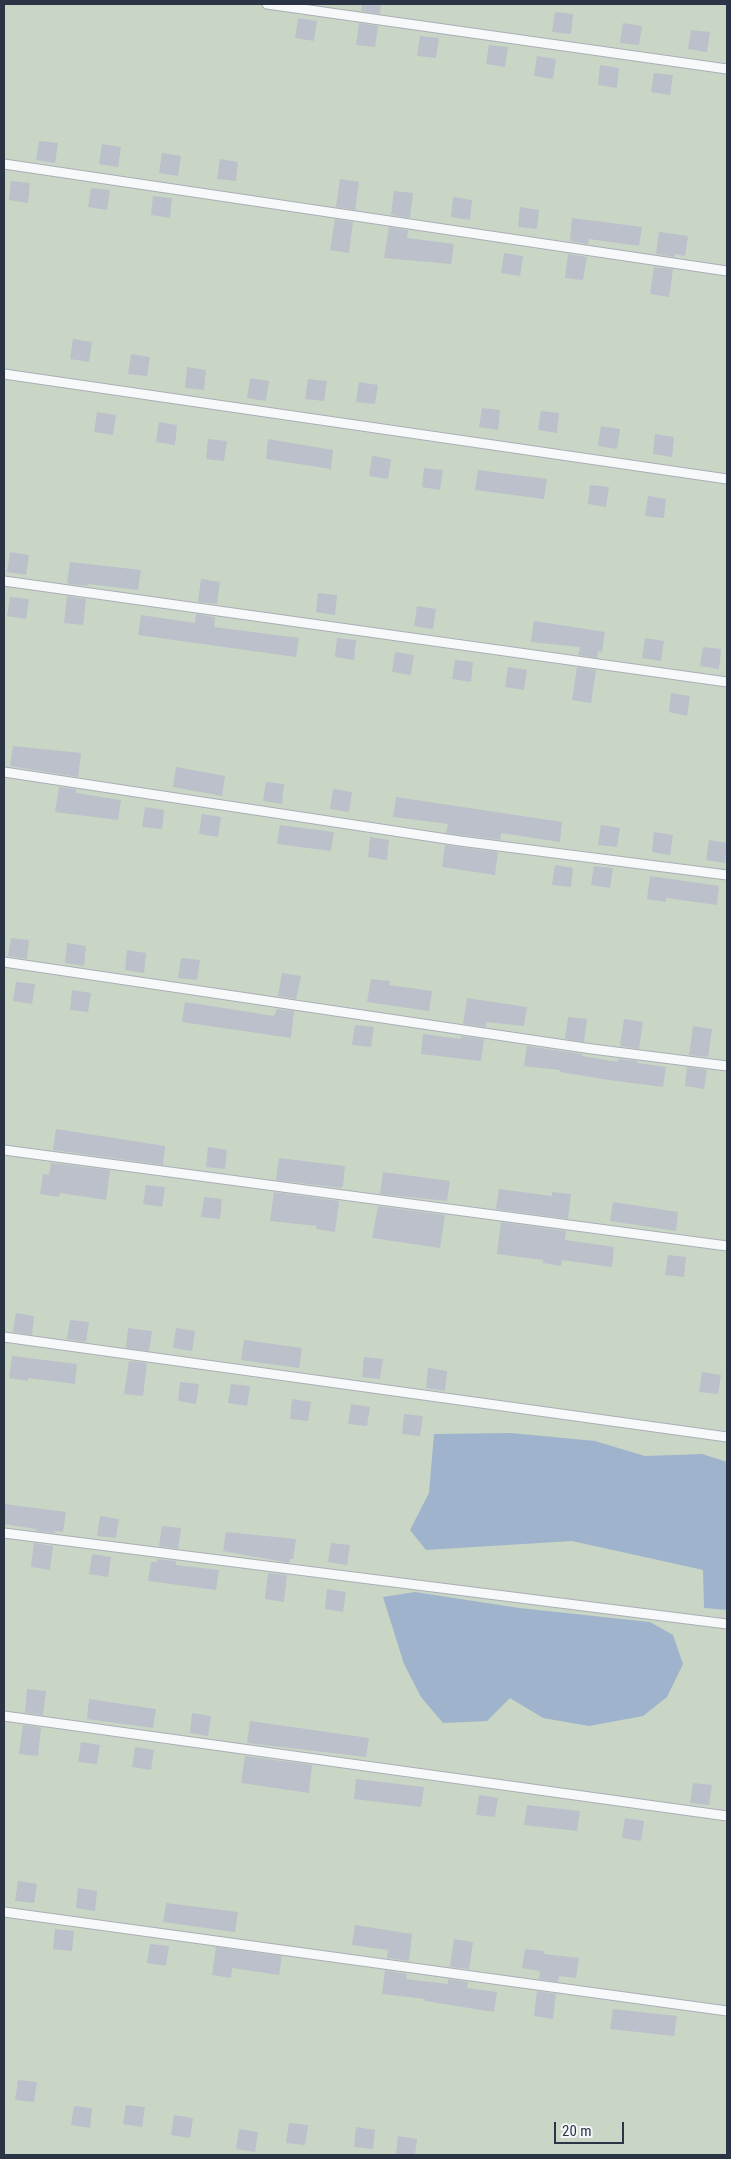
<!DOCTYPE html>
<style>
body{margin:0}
#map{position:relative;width:731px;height:2159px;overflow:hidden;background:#e4e7ec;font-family:"Roboto Condensed",sans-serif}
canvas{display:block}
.frame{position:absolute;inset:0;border:5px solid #2b3445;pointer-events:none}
.scale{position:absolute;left:554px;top:2122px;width:70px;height:22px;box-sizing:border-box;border:2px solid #2b3445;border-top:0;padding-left:6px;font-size:15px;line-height:18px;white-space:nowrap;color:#2b3445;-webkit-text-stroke:4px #f4f6f9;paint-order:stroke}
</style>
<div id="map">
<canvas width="731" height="2159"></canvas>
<div class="frame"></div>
<div class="scale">20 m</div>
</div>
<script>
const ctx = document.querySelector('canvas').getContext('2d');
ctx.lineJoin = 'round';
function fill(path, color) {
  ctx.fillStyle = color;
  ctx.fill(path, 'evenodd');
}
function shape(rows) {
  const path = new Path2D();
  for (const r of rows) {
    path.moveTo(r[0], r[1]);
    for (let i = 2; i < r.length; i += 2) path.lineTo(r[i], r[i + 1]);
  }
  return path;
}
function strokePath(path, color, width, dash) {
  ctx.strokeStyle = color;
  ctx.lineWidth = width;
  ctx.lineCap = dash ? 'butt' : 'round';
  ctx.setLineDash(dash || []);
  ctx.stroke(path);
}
fill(shape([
 [4,4,727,4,727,2155,4,2155]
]), '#c9d6c5');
fill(shape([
 [511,1433,595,1441,645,1456,702,1454,727,1462,727,1610,704,1608,703,1570,572,1541,426,1550,410,1530,429,1493,434,1434],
 [415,1592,519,1608,650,1622,673,1635,683,1664,667,1697,643,1716,589,1726,543,1718,510,1698,487,1721,443,1723,421,1697,404,1664,383,1597]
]), '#9fb4cc');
fill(shape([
 [362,4,381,4,380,14,361,11],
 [555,12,573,14,571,34,552,32],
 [298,18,317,21,314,41,295,38],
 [359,23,378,26,375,47,356,45],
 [623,23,642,26,639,45,620,43],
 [691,30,710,32,707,52,688,49],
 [420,36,439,38,436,58,417,56],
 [489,45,508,47,505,67,486,64],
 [537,56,556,59,553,79,534,76],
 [600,65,619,68,617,88,598,85],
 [654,73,673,75,670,95,651,92],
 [39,141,58,143,55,163,36,160],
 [102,144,121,147,118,167,99,164],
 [162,153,181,156,178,176,159,173],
 [220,159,238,162,236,181,217,179],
 [340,179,359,182,355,210,336,207],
 [11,181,30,183,28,203,9,200],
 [91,188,110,190,107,210,88,207],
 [394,191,413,193,410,218,391,215],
 [153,196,172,198,170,218,151,215],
 [453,197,472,200,470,220,451,217],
 [520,207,539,210,537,229,518,227],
 [572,218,642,227,639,246,589,239,588,244,570,241],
 [335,219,353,222,349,253,330,250],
 [389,227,408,230,407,238,454,244,451,264,384,258],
 [659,232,688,236,685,256,675,254,675,257,656,254],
 [504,253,523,256,520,276,501,273],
 [568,254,587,257,583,280,565,278],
 [654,267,673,269,669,297,650,294],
 [73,339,92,342,89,362,70,359],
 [131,354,150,357,147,376,128,374],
 [187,367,206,370,204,390,185,388],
 [250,378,269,381,266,401,247,398],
 [308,379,327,381,324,401,305,399],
 [359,382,378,385,375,404,356,402],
 [482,408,500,410,498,430,479,427],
 [541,411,559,413,557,433,538,430],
 [97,412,116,415,113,435,94,432],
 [159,422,177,425,175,445,156,442],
 [601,426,620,429,617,449,598,446],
 [655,434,674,437,672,457,653,454],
 [208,439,227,441,224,461,206,459],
 [268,439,333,450,331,469,266,459],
 [372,456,391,459,388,479,369,476],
 [424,468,443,470,440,490,422,487],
 [478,470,547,479,544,499,475,490],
 [590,485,609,487,606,507,588,504],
 [648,496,666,499,664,518,645,516],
 [10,552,29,555,26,575,7,572],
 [70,562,141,570,138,590,88,584,88,586,69,584,67,582],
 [201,579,220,582,217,604,198,602],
 [318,593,337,595,335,615,316,612],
 [67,596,86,599,83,625,64,623],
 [10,597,29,599,26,619,7,616],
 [417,606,436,609,433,629,414,626],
 [196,614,215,617,214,627,299,638,296,657,138,635,141,615,195,623],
 [534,621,605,632,602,652,598,651,597,658,578,655,580,647,531,642],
 [337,638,356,640,354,660,335,657],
 [645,638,664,641,661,661,642,658],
 [703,647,721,649,719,669,700,666],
 [395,652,414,655,411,675,392,672],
 [455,660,473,662,471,682,452,679],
 [508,667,527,670,524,690,505,687],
 [577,667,596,670,591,703,572,700],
 [671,693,690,696,687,716,669,712],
 [13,746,81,753,78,777,10,766],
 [176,767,225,776,222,796,173,787],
 [266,782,284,784,282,804,263,801],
 [59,787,76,789,76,793,121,800,118,820,55,812],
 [333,789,352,792,349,812,330,809],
 [396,797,562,822,560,842,501,833,500,840,446,833,448,824,393,817],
 [145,807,164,810,162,829,142,827],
 [202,814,221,817,218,837,199,834],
 [280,825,334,832,331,851,277,844],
 [601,825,620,828,617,847,598,845],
 [654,832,673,835,670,855,652,852],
 [370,837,389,840,387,860,368,857],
 [709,840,727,843,725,863,706,860],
 [445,845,498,852,495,875,442,867],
 [555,865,573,868,571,887,552,885],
 [594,866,613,868,610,888,591,885],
 [650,876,719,886,717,905,666,898,666,902,647,899],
 [11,938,29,940,27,959,8,956],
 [67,943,86,946,84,966,65,963],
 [127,950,146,953,144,973,125,970],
 [181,958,200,960,197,980,178,978],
 [282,973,301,976,296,999,278,996],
 [371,979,390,981,389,985,432,991,429,1011,367,1002],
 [16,982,35,984,32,1004,13,1001],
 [72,990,91,993,88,1012,70,1010],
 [467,998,527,1007,524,1026,486,1022,486,1027,463,1024],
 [185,1002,274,1016,277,1009,294,1011,291,1038,182,1022],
 [568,1017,587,1019,584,1042,565,1039],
 [624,1019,643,1022,639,1049,620,1046],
 [355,1025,374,1027,371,1047,352,1045],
 [693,1026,712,1029,708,1057,689,1055],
 [423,1034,461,1039,461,1036,484,1039,481,1061,421,1054],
 [527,1046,582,1054,582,1056,618,1062,618,1059,638,1061,637,1063,666,1067,663,1087,609,1080,560,1072,560,1070,524,1066],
 [687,1067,707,1070,704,1089,685,1086],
 [56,1129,165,1146,163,1165,53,1150],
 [208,1147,227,1150,225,1169,206,1167],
 [279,1158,345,1166,343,1186,341,1188,276,1180],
 [51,1163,110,1170,106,1200,60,1193,59,1197,40,1194,43,1174,49,1175],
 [383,1172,450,1181,447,1201,380,1194],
 [146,1185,165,1187,162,1207,143,1204],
 [499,1189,552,1196,552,1192,571,1194,568,1219,496,1209],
 [274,1192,339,1201,335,1232,316,1229,317,1226,270,1221],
 [204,1197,222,1199,220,1219,201,1217],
 [613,1202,678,1212,676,1231,610,1221],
 [378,1206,445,1215,440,1248,372,1238],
 [501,1222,566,1231,565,1240,614,1247,612,1267,562,1260,561,1266,543,1263,543,1260,497,1254],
 [668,1255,686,1257,684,1277,665,1275],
 [16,1313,34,1316,32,1335,13,1332],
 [70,1320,89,1322,86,1342,67,1339],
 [128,1328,152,1331,149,1351,126,1348],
 [176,1328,195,1331,192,1351,173,1348],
 [244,1340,302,1348,299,1368,241,1360],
 [12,1356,77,1364,75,1384,28,1378,28,1381,9,1378],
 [364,1357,383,1359,380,1379,362,1377],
 [129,1361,147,1363,143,1396,124,1394],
 [428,1368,447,1371,445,1391,426,1388],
 [702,1372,721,1375,718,1394,699,1392],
 [180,1382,199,1384,196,1404,178,1401],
 [231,1384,250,1386,247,1406,228,1403],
 [292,1399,311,1402,308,1421,290,1419],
 [351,1404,370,1407,367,1426,348,1424],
 [404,1414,423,1416,420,1436,402,1434],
 [4,1504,66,1512,63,1532,55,1531,55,1533,36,1531,36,1529,4,1524],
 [100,1516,119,1519,116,1538,97,1536],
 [162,1526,181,1528,178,1549,159,1546],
 [226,1532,296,1539,293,1559,290,1559,289,1563,223,1551],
 [34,1543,53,1546,50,1570,31,1567],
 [331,1543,350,1545,347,1565,328,1562],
 [92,1554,111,1557,108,1577,89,1574],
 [157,1559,176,1561,176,1565,219,1570,216,1590,148,1581,151,1562,157,1562],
 [268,1573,287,1575,284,1602,265,1599],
 [327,1589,346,1592,343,1612,325,1609],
 [27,1689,46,1691,43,1715,25,1713],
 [89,1699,156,1709,153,1728,87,1719],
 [192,1713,211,1716,208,1736,190,1733],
 [250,1721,369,1738,366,1757,247,1743],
 [23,1725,41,1727,38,1756,19,1754],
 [81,1742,100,1745,97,1764,78,1762],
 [135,1747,154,1750,151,1770,132,1767],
 [245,1756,312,1765,309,1793,241,1783],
 [356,1779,424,1787,421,1807,354,1799],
 [693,1783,712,1785,709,1805,690,1803],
 [479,1795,498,1798,495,1817,476,1815],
 [527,1805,580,1811,577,1831,524,1825],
 [625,1818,644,1821,641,1841,622,1838],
 [18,1881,37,1884,34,1903,15,1901],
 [78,1888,97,1891,95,1911,76,1908],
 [166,1903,238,1912,235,1932,163,1922],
 [355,1925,412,1934,409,1961,387,1958,388,1950,352,1945],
 [55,1929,74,1931,72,1951,53,1949],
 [454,1939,473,1942,469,1969,450,1967],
 [150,1944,169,1946,166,1966,147,1963],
 [216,1947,282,1956,279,1975,232,1968,231,1978,212,1975],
 [525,1949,544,1951,544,1954,579,1958,576,1978,559,1976,558,1982,539,1979,540,1971,522,1968],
 [385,1970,407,1974,406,1979,448,1984,448,1979,468,1982,467,1988,497,1992,494,2012,425,2001,425,1999,382,1994],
 [537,1991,556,1994,553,2019,534,2016],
 [613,2009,677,2016,674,2036,610,2029],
 [18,2080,37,2082,34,2102,15,2100],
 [126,2105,145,2107,142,2127,123,2124],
 [74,2106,92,2108,90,2128,71,2125],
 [174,2115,193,2118,190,2138,171,2135],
 [289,2123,308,2125,305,2145,286,2143],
 [356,2127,375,2130,373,2149,354,2147],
 [239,2129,258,2132,255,2152,236,2149],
 [398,2136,417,2139,415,2155,396,2155]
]), '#bbc0ca');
const service = shape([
 [267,4,727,69],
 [4,164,727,271],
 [4,374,727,479],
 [4,581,727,682],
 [4,772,460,841,727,875],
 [4,962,592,1049,727,1066],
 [4,1150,727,1246],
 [4,1337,727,1437],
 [4,1533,727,1624],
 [4,1716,727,1816],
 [4,1912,727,2011]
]);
strokePath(service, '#a9aeb7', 11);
strokePath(service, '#f7f8fa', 9);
</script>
